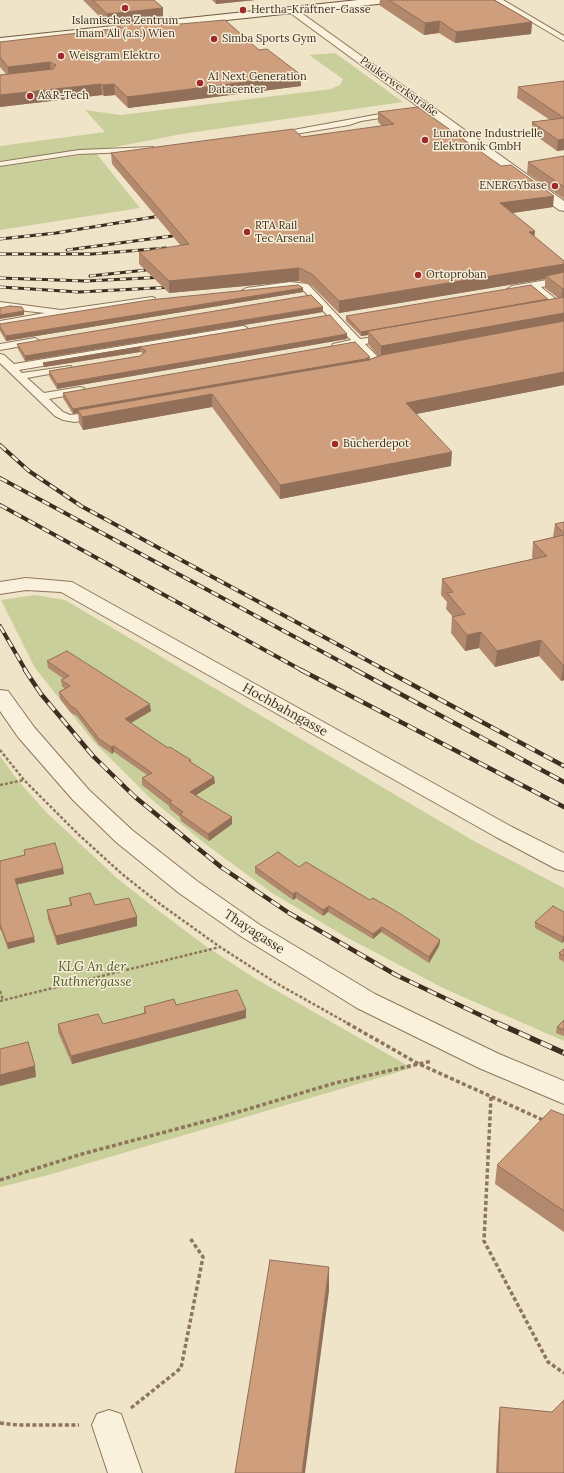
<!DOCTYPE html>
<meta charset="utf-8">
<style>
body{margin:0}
canvas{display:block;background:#f0e4c8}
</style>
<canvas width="564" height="1473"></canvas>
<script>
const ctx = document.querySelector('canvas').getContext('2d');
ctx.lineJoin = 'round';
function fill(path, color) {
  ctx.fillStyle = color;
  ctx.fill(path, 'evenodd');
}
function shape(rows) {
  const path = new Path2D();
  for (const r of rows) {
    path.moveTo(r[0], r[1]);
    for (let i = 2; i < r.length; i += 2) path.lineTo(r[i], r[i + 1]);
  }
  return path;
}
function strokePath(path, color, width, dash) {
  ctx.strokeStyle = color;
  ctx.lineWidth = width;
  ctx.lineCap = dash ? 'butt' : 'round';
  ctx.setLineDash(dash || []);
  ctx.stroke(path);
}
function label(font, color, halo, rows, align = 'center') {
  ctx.font = font + ' Lora,serif';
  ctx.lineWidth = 3;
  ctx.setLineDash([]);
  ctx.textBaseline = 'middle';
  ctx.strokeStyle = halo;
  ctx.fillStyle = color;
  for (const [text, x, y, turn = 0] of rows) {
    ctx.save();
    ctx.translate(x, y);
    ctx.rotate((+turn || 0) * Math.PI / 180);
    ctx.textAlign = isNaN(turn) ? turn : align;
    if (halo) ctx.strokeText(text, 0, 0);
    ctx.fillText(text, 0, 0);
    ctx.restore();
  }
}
fill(shape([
 [335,53,403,102,182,134,110,148,89,149,0,161,0,146,105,132,85,110,121,115,331,89,340,85,343,79,309,55],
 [96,153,140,208,0,230,0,167],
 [35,595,65,600,472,840,564,888,564,1041,445,989,346,937,272,893,204,843,151,799,93,741,35,668,1,600],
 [0,756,16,778,47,813,118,879,155,908,207,947,256,979,412,1068,52,1174,0,1187]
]), '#c9cf9b');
const lane = shape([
 [495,0,503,0,564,36,564,41,495,0],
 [396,111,399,111,399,115,361,121,349,125,277,137,273,135,277,133,396,111],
 [152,147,156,149,155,151,79,154,0,166,0,162,79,150,152,147],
 [564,277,564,283,541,287,562,304,564,306,559,309,531,288,512,292,507,289,512,286,564,277],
 [290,282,308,284,360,339,390,335,391,337,390,339,365,344,382,361,383,363,382,365,374,365,356,346,333,348,332,346,333,344,351,340,302,289,290,288,246,294,241,291,246,288,290,282],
 [152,297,155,298,155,302,61,316,56,315,51,318,0,327,0,321,45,313,0,308,0,302,61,310,152,297],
 [243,326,246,327,248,329,246,331,19,370,22,373,71,366,72,368,71,370,27,378,44,393,80,387,84,388,85,390,84,392,49,399,63,412,70,415,97,412,102,415,101,417,75,422,63,420,55,416,0,363,0,354,4,355,14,364,243,326],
 [35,338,40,341,39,343,0,350,0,344,35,338]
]);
const street = shape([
 [293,7,564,201,564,211,559,210,289,12,288,10,289,8,293,7],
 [26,578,72,582,512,827,564,853,564,871,556,869,496,837,61,592,26,590,0,594,0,582,26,578],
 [0,690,8,691,34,727,89,790,132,830,197,881,260,925,375,994,499,1054,564,1081,564,1104,479,1068,357,1008,242,937,179,893,116,842,73,800,18,737,0,711,0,690],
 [109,1410,121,1414,142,1473,108,1473,92,1425,97,1414,109,1410]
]);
const secondary = shape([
 [358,0,392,0,387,3,0,44,0,38,358,0]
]);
strokePath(lane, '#8d765c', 2);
strokePath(street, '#8d765c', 2);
strokePath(secondary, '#6f573f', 2);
strokePath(shape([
 [0,750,24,780,78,834,122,874,160,904,220,947,276,983,349,1024],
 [0,785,24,780],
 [0,991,3,1000],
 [0,1001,220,947]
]), '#8d765c', 2.5, [3, 2]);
strokePath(shape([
 [347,1023,417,1063,543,1120],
 [491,1097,484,1241,548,1362,564,1373],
 [0,1180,82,1154,218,1118,335,1083,432,1061],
 [131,1408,181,1368,203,1257,190,1238],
 [0,1423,18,1425,79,1425]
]), '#8d765c', 3.5, [4, 2.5]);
fill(lane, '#faf1dc');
fill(street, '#faf1dc');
fill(secondary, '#faf1dc');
const railFar3 = shape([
 [0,239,56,233,166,215],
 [67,250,172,236],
 [0,254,92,254,166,248],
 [90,276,146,270],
 [0,278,86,281,166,277],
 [0,287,79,292,174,287]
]);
const railFar2 = shape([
 [0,445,29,471,81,506,387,671],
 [0,478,358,671],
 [0,505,303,671],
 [0,626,26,671]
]);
const railFar1 = shape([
 [25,670,41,694,93,756,135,797,221,867,289,913,396,975,499,1024],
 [301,670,564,807],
 [356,670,564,782],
 [385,670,564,766]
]);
const rail = shape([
 [497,1023,564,1053]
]);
strokePath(railFar3, '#3d2e20', 3);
strokePath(railFar2, '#3d2e20', 4);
strokePath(railFar1, '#3d2e20', 4.5);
strokePath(rail, '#3d2e20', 5.5);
strokePath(railFar3, '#f7eed8', 2, [6]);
strokePath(railFar2, '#f7eed8', 2.5, [8]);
strokePath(railFar1, '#f7eed8', 3, [10]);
strokePath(rail, '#f7eed8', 4, [12]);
fill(shape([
 [83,0,154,0,163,8,163,18,180,24,259,50,301,86,128,108,115,95,104,96,102,95,0,107,0,75,6,74,0,67,0,42,116,29,115,24,108,25],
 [212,0,255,0,216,4],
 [380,0,494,0,532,22,531,34,455,43,439,33,424,35,379,5],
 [564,81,564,150,557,151,532,133,532,122,550,120,517,98,518,87],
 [378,112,553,207,512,213,535,237,564,261,564,385,416,414,451,466,280,499,212,407,83,430,79,423,78,413,73,414,63,398,63,393,369,359,378,356,368,344,368,335,361,336,346,321,346,316,548,300,558,298,545,288,545,279,339,313,312,286,299,281,169,293,139,264,139,252,181,246,112,164,111,153,302,137,382,126,378,122],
 [564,156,564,199,527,173,528,162],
 [303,288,303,292,6,341,0,331,0,324],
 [323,312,25,361,18,349,17,344],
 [330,315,347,339,57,389,49,376,49,371,140,356,143,353,140,352,44,367,43,363],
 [564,522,564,680,561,681,539,656,495,667,479,648,465,651,451,633,452,617,453,617,446,609,447,602,441,595,442,579,533,559,532,557,533,542,553,537,555,524],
 [47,661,151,711,130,723,168,748,191,760,191,762,215,783,196,795,232,824,209,841,181,821,180,817,170,809,169,806,142,785,142,778,147,775,114,752,112,754,99,745,77,716,71,713,60,699,59,692,65,689,62,686,61,680,64,679,48,668],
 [24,850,64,874,16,884,35,942,8,949,1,930,0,930,0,861,24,855],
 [255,867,299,867,370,900,440,940,439,946,429,963,381,932,373,939,328,912,323,916,296,898,293,900,255,873],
 [69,898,137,917,137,926,57,945,48,919,47,910,70,905],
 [564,912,564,941,562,943,535,928,535,922],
 [564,949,564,962,559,959,559,953],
 [176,1005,246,1010,246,1018,72,1064,58,1032,58,1024,103,1024,144,1013,144,1007],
 [564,1020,564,1036,556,1033,557,1027],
 [564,1115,564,1232,495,1184,497,1165],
 [500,1407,552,1412,564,1473,496,1473,498,1426]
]), '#b2896c');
fill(shape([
 [216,0,255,0,216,4],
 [163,8,163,19,115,23,115,24,108,25,107,14],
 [440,21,439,33,424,35,425,23],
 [532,22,531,34,455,43,456,32],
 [50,62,51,74,9,78,8,67],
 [301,75,301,86,128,108,127,97],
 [101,84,102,95,0,107,0,95],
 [114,84,115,95,104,96,103,85],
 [564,139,564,150,557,151,558,140],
 [554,196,553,207,499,215,500,203],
 [535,231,534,242,529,232],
 [564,264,564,276,546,276,545,279,339,313,339,301],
 [299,268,299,281,169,293,169,281],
 [303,288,303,292,6,341,6,336],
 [563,289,564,289,564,301,561,301],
 [548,299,547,303,368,331,368,335,361,336,361,332],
 [323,307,323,312,25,361,25,356],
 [24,311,24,315,0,319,0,315],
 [564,313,564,323,381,358,381,346],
 [347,334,347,339,57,389,57,384],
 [140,347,140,352,44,367,43,363],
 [370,357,369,361,78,410,78,413,73,414,73,409],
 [564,372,564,385,406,416,406,403],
 [212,394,212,407,83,430,82,417],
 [452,452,451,466,280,499,280,485],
 [481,632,479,648,465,651,467,635],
 [541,640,539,656,495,667,497,651],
 [564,664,564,680,561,681,563,665],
 [150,704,151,711,126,726,125,719],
 [114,746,114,752,112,754,111,747],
 [214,777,215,783,190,799,190,792],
 [232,817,232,824,209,841,208,834],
 [63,868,64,874,15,885,15,879],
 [296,892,296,898,293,900,293,894],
 [329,906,328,912,323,916,323,910],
 [137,917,137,926,57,945,56,936],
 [382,927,381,932,373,939,373,934],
 [564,936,564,941,562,943,563,937],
 [34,937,35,942,8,949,7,943],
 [440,940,439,946,429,963,429,957],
 [246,1010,246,1018,72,1064,71,1056],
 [35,1066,36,1077,0,1086,0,1075],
 [329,1267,329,1291,305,1473,302,1473]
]), '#916f58');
const building = shape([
 [93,0,154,0,163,8,107,14,93,0],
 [389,0,494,0,532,22,456,32,440,21,425,23,389,0],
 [172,17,180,24,225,20,259,50,267,49,301,75,127,97,114,84,103,85,101,84,0,95,0,75,53,69,56,65,50,62,8,67,0,57,0,42,121,28,115,23,172,17],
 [564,81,564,118,518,87,564,81],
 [418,107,501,166,511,165,554,196,500,203,535,231,529,232,564,261,564,264,339,301,312,274,299,268,169,281,139,252,189,244,111,153,293,129,302,137,394,124,378,112,418,107],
 [564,118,564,139,558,140,532,122,564,118],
 [564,156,564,187,528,162,564,156],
 [564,272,564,289,563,289,546,276,564,272],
 [298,285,303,288,6,336,0,327,0,324,149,300,298,285],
 [531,285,548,299,361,332,346,316,531,285],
 [311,295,323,307,25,356,17,344,311,295],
 [564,297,564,313,381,346,368,331,564,297],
 [10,306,22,307,24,311,0,315,0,308,10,306],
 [330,315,347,334,57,384,49,371,140,356,146,351,140,347,43,363,330,315],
 [564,321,564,372,406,403,452,452,280,485,212,394,82,417,78,410,369,360,382,355,564,321],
 [355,342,370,357,365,359,73,409,63,393,355,342],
 [564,522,564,533,555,524,564,522],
 [564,535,564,664,563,665,541,640,497,651,481,632,467,635,452,617,465,614,447,593,453,592,442,579,547,556,533,542,564,535],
 [67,651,150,704,125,719,168,748,170,747,191,760,189,761,214,777,190,792,232,817,208,834,180,814,183,812,169,802,172,801,142,778,152,773,114,746,111,747,99,739,76,709,71,706,59,692,70,686,61,680,69,676,47,661,67,651],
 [55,843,63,868,15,879,34,937,7,943,0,924,0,861,25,855,24,850,55,843],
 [278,852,299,867,306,862,370,900,373,898,399,913,440,940,429,957,382,927,373,934,329,906,323,910,296,892,293,894,255,867,278,852],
 [90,893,95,905,129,898,137,917,56,936,47,910,72,905,69,898,90,893],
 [553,906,564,912,564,936,563,937,535,922,553,906],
 [564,949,564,956,559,953,564,949],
 [237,990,246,1010,71,1056,58,1024,98,1014,103,1024,146,1013,144,1007,174,999,176,1005,237,990],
 [564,1020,564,1030,557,1027,564,1020],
 [28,1042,35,1066,0,1075,0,1049,28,1042],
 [551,1110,564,1115,564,1211,497,1165,551,1110],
 [270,1260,329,1267,302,1473,235,1473,270,1260],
 [564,1400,564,1473,498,1473,500,1407,552,1412,564,1400]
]);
fill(building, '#cf9f7d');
strokePath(building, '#916f58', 1);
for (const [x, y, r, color] of [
 [125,8,4,"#9e2a2b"],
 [243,10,4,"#9e2a2b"],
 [214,39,4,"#9e2a2b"],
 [61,56,4,"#9e2a2b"],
 [200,83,4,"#9e2a2b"],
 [30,96,4,"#9e2a2b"],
 [425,140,4,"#9e2a2b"],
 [555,186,4,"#9e2a2b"],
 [247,232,4,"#9e2a2b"],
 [418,275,4,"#9e2a2b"],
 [335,444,4,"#9e2a2b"]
]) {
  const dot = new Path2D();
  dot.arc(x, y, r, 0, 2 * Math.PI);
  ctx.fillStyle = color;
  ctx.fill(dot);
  strokePath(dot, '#f7eed8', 1.5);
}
label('11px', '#3d2e20', '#f7eed8', [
 ["Hertha-Kräftner-Gasse",251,10],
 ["Islamisches Zentrum",125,21,"center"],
 ["Imam Ali (a.s.) Wien",125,34,"center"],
 ["Simba Sports Gym",222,39],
 ["Weisgram Elektro",69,56],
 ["A1 Next Generation",208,77],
 ["Datacenter",208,90],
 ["A&R-Tech",38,96],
 ["Lunatone Industrielle",433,134],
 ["Elektronik GmbH",433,147],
 ["ENERGYbase",547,186,"right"],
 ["RTA Rail",255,226],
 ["Tec Arsenal",255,239],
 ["Ortoproban",426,275],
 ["Bücherdepot",343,444]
], 'left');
label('11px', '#3d2e20', '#f7eed8', [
 ["Paukerwerkstraße",399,87,36]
]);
label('13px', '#3d2e20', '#f7eed8', [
 ["Hochbahngasse",285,710,29],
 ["Thayagasse",254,932,33]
]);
label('italic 13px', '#4d5a26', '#f7eed8', [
 ["KLG An der",92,967],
 ["Ruthnergasse",92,982]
]);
</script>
